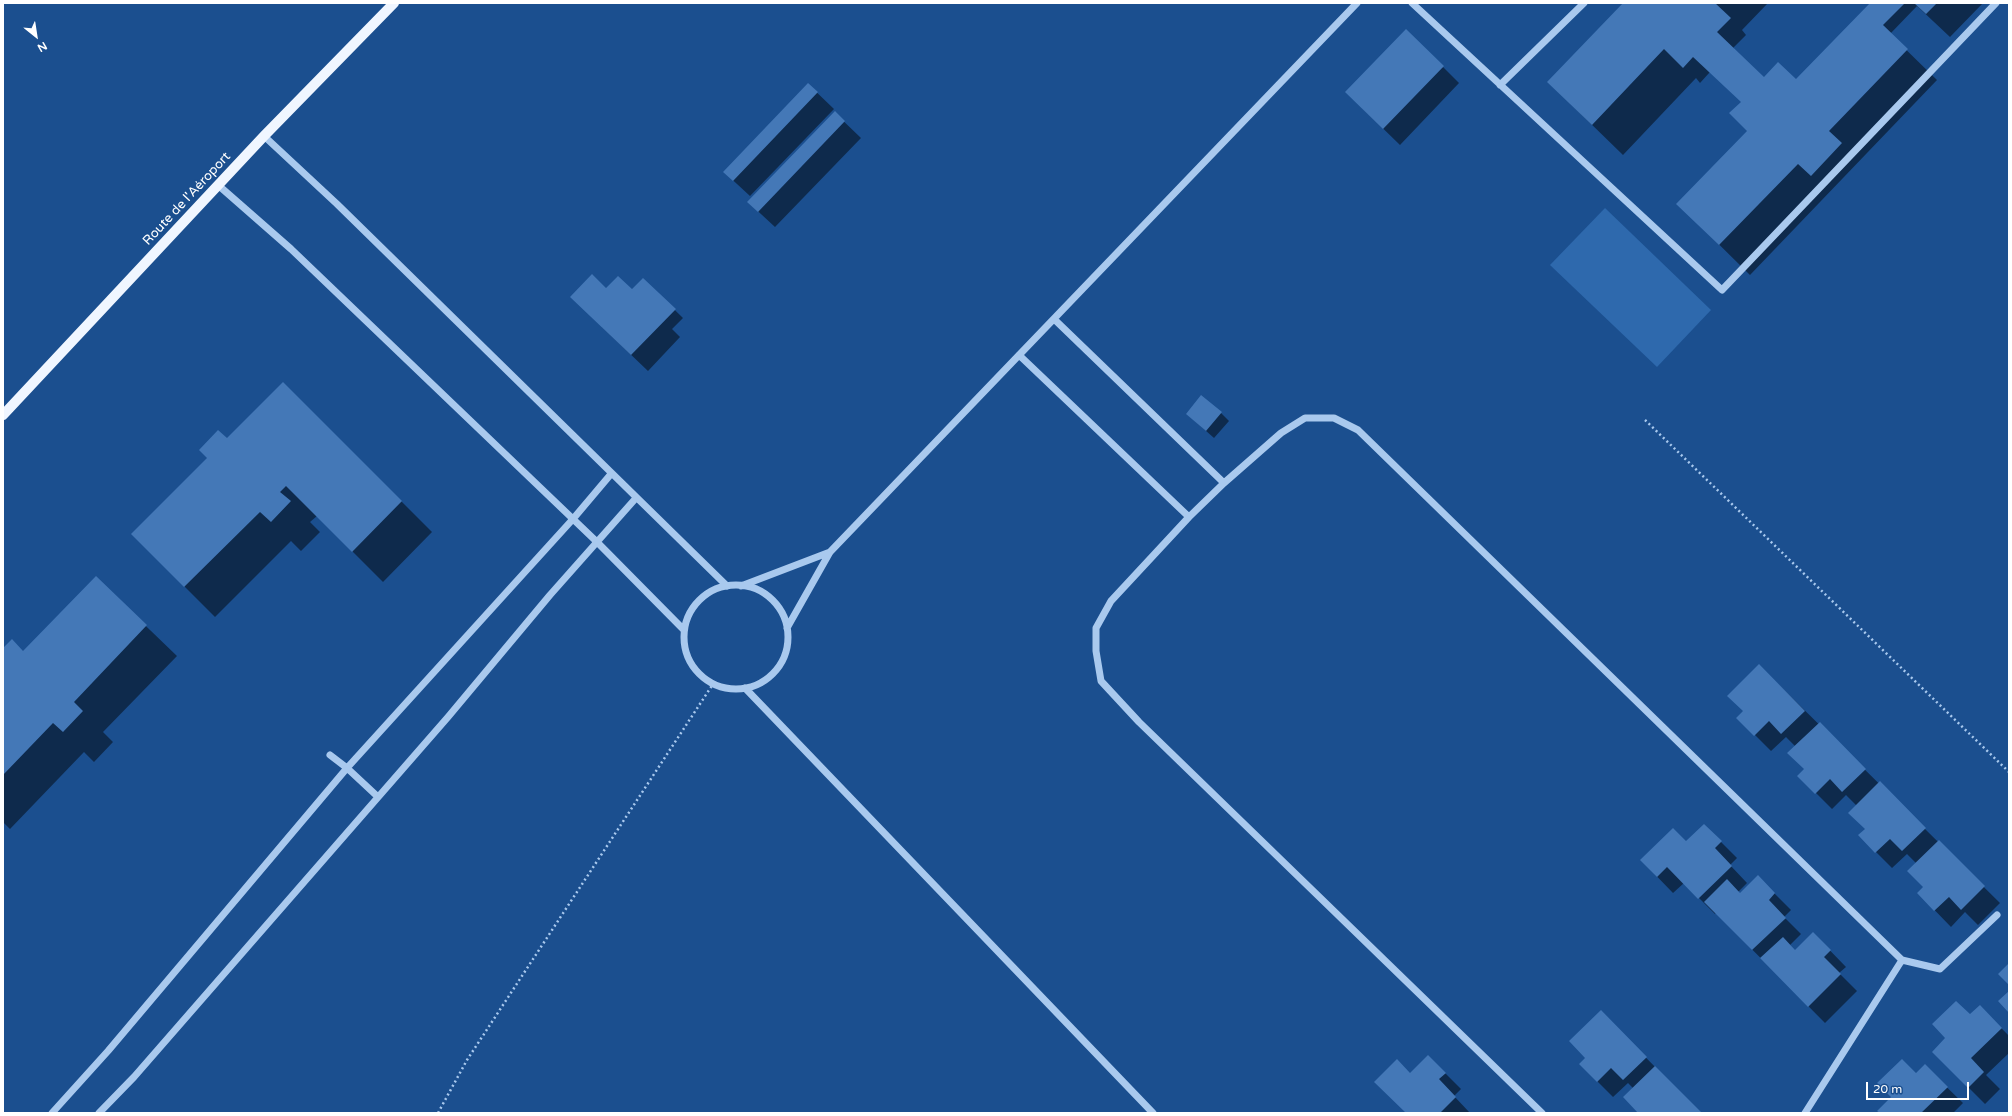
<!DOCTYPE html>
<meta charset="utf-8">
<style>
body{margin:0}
#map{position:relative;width:2012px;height:1116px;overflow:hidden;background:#1b4f8f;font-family:"Varela Round",sans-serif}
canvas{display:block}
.frame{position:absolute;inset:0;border:4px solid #fff;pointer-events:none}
.north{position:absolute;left:16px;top:16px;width:40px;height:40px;-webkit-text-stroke:3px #1b4f8f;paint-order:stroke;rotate:150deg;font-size:11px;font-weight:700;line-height:16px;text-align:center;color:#fff}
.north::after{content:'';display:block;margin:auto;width:14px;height:18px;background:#fff;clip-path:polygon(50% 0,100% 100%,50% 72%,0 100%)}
.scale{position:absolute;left:1866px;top:1082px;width:103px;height:18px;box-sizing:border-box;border:2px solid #fff;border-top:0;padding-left:5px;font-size:12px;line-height:14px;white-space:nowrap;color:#fff;-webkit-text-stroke:3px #1b4f8f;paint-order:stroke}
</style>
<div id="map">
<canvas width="2012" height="1116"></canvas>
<div class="frame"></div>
<div class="north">N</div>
<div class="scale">20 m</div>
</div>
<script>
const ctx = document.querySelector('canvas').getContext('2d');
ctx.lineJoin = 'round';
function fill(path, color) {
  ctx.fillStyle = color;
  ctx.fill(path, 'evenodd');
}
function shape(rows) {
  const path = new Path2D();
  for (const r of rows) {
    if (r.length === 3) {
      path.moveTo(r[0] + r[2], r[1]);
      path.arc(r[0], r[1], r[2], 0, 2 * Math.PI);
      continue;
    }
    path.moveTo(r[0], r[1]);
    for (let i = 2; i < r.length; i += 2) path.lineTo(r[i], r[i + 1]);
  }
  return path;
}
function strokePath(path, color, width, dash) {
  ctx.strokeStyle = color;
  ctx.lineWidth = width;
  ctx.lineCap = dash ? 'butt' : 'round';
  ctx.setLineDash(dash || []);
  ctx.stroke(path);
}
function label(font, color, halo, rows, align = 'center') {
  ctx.font = font + ' "Varela Round",sans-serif';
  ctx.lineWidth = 3;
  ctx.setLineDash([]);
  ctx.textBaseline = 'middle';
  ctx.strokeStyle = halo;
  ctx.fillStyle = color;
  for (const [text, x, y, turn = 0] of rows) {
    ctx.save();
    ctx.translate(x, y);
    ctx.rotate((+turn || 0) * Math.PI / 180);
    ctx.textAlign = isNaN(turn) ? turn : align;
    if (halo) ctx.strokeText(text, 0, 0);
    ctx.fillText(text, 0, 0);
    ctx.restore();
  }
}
fill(shape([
 [1605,208,1711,310,1657,367,1550,265]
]), '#2e69ad');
fill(shape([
 [1624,3,1768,3,1742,30,1746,35,1733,48,1764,78,1796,81,1871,3,1983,3,1950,37,1917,6,1890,34,1937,80,1750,275,1678,204,1748,131,1742,102,1710,72,1700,83,1696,78,1623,155,1548,82],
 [1443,67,1459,83,1400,145,1362,108],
 [808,84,834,109,750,196,724,172],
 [835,113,861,138,775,227,748,202],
 [643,279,683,318,672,329,680,337,648,371,602,327,606,289,635,294],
 [283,383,432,532,383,582,317,516,310,522,320,532,301,551,291,541,215,617,132,534],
 [1221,413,1229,421,1214,438,1187,414],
 [96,578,177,656,103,732,113,742,94,762,84,752,10,829,3,822,3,649,23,652],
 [1775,681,2000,903,1978,925,1965,912,1951,927,1918,893,1924,887,1916,863,1907,854,1892,868,1859,835,1866,829,1857,806,1846,795,1832,809,1799,776,1805,770,1796,747,1786,737,1771,751,1738,718],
 [1704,825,1737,858,1730,865,1747,883,1738,892,1740,894,1758,877,1791,910,1784,917,1801,934,1790,945,1795,951,1813,933,1846,967,1839,973,1857,991,1825,1023,1716,913,1715,914,1684,883,1673,893,1641,860,1686,843],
 [1980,1006,2009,1036,2009,1053,1986,1075,2000,1089,1985,1104,1933,1052],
 [1601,1012,1662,1074,1700,1113,1640,1113,1633,1088,1628,1083,1613,1097,1580,1064,1587,1058],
 [1428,1056,1461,1089,1454,1096,1470,1113,1407,1113,1410,1074],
 [1925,1066,1963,1103,1953,1113,1881,1113]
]), '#0007');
fill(shape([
 [1623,3,1715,3,1731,18,1717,32,1764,77,1778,62,1796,79,1870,3,1905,3,1883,25,1908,49,1829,131,1842,143,1811,176,1798,164,1719,245,1676,204,1747,131,1729,113,1741,102,1693,57,1683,68,1664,49,1592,125,1547,82],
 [1914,3,1937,3,1926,14],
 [1406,29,1444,66,1383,129,1345,92],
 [808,83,818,92,733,181,723,172],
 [835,111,845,121,758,212,747,202],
 [592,274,606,288,618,276,632,289,643,278,676,309,631,355,570,297],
 [283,382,402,501,352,552,286,486,280,492,291,501,271,522,260,512,184,587,131,534,207,458,199,450,218,430,227,438],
 [1201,395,1222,412,1206,431,1186,414],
 [96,576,147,625,74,702,83,711,63,732,53,723,3,775,3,648,12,639,23,651],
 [1759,664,1805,711,1781,734,1769,721,1754,736,1736,718,1743,711,1727,696],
 [1820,722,1866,769,1842,792,1830,779,1815,794,1797,776,1804,769,1787,753],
 [1880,781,1926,828,1902,851,1890,839,1875,853,1858,835,1865,829,1848,813],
 [1704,824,1722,841,1715,848,1732,866,1698,899,1667,867,1657,877,1640,860,1673,828,1686,841],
 [1939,840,1985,886,1961,910,1949,897,1934,911,1917,893,1923,887,1907,871],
 [1758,875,1775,893,1769,900,1786,918,1752,950,1704,902,1727,879,1740,893],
 [1813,932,1831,950,1824,957,1841,974,1808,1007,1760,958,1783,937,1795,950],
 [2009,963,2009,985,1998,974],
 [2009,991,2009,1013,1998,1001],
 [1956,1001,1970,1014,1980,1005,2002,1028,1971,1058,1984,1072,1968,1088,1932,1052,1945,1038,1932,1024],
 [1601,1010,1647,1057,1623,1080,1611,1068,1597,1082,1579,1064,1585,1058,1569,1041],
 [1428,1055,1446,1073,1439,1079,1456,1097,1440,1113,1406,1113,1374,1082,1397,1059,1410,1073],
 [1902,1059,1916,1073,1925,1064,1948,1087,1921,1113,1880,1113,1877,1111,1891,1097,1877,1083],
 [1655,1066,1702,1113,1638,1113,1623,1097]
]), '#4478b7');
strokePath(shape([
 [1645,420,2009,772],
 [438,1113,467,1060,713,684]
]), '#a9c9ee', 2.5, [2, 3]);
strokePath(shape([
 [1412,3,1722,290,1996,3],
 [1500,85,1584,3],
 [264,136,337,204,727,586],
 [218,185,291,249,597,542,684,630],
 [1054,319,1224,483,1281,433,1305,418,1334,418,1358,430,1902,960,1805,1113],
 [1019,355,1189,517,1111,601,1096,628,1096,651,1101,681,1139,722,1542,1113],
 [1189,517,1224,483],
 [736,637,52],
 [741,586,830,552],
 [787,628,830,552,1357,3],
 [745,688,1153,1113],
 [330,755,347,768,377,796],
 [1902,960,1940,969,1997,915],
 [52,1113,108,1051,347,768,573,519,611,474],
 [99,1113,134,1077,448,717,550,595,636,498]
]), '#a9c9ee', 7);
strokePath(shape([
 [3,415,264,136,394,3]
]), '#f0f6ff', 10);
label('13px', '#fff', '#1b4f8f', [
 ["Route de l'Aéroport",187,199,-47]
]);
</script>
